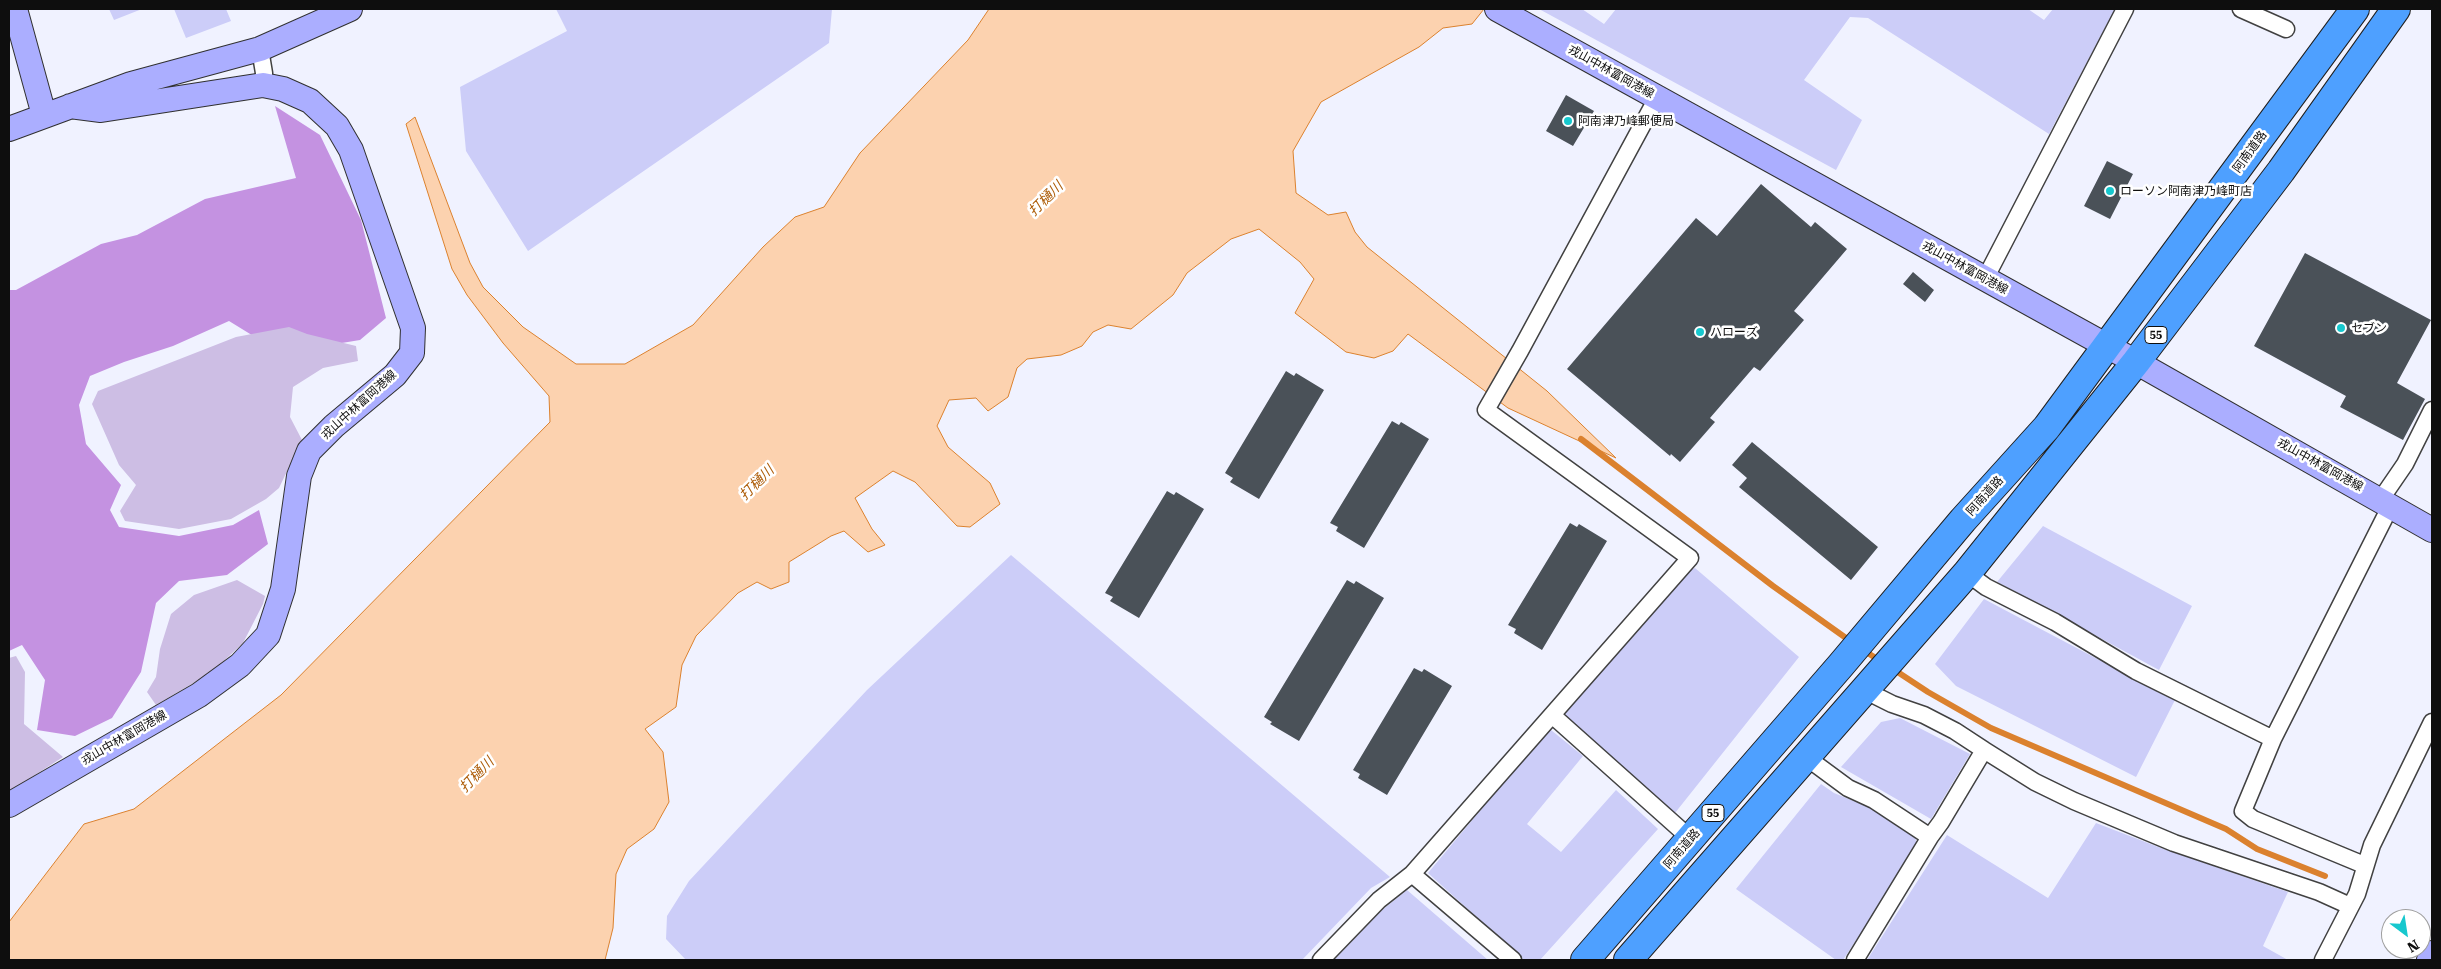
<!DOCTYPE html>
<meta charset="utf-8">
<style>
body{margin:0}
#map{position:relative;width:2441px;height:969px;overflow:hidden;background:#f0f2ff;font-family:"Roboto Serif",serif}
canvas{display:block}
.frame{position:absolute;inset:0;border:10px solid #0e0e0e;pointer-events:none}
.north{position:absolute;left:2381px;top:909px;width:50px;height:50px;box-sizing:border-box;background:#fff;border:1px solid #9f9f9f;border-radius:50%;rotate:149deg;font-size:14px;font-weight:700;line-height:20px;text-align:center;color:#0e0e0e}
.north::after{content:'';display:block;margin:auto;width:18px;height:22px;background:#17c8ce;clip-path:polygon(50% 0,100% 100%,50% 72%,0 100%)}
</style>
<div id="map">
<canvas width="2441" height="969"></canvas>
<div class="frame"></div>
<div class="north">N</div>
</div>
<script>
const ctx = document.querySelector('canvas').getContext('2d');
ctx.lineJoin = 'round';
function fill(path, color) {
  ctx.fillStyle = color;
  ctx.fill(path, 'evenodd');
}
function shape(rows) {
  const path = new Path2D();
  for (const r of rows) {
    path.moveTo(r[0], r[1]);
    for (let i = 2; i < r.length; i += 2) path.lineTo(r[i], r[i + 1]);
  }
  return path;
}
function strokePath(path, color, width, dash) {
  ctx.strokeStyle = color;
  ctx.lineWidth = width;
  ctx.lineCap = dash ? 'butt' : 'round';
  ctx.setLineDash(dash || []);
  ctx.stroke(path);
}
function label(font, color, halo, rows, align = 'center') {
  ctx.font = font + ' "Roboto Serif","Noto Sans JP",serif';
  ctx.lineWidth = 5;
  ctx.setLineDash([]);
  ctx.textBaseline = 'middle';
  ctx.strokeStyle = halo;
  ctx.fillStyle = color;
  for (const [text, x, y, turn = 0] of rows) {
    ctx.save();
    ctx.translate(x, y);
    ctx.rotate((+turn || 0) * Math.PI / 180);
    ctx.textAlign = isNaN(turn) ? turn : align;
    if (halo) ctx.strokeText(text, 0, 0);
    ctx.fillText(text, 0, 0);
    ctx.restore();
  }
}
fill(shape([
 [109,9,142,9,114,20],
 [174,9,226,9,231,21,186,38],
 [556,9,832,9,829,43,528,251,466,151,460,87,567,31],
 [1539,9,1582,9,1604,24,1616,9,2028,9,2044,20,2053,9,2115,9,2049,134,1868,18,1850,17,1804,80,1862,120,1836,170],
 [2043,526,2192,606,2159,670,1997,582],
 [1011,555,1390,877,1371,888,1302,960,686,960,666,939,667,916,689,881,867,690],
 [1695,568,1799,657,1675,813,1566,722,1565,709,1687,571],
 [1984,599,2175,700,2136,777,1956,686,1935,664],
 [1900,718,1970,754,1931,819,1841,767,1881,722],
 [1551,730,1583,756,1527,824,1561,852,1616,790,1658,829,1540,960,1524,960,1428,873,1545,733],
 [1821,784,1834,793,1866,806,1915,835,1917,848,1843,960,1836,960,1736,889],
 [2096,823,2161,848,2288,892,2263,946,2288,960,1867,960,1947,835,2048,898],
 [1407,890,1488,960,1334,960,1382,910]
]), '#cccdf8');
fill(shape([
 [275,106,320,135,361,220,386,318,360,340,281,353,229,321,173,346,124,362,90,376,79,405,86,444,121,485,110,510,119,527,179,536,233,525,259,510,268,544,227,575,179,581,156,603,141,672,112,718,75,736,37,730,45,680,22,645,9,651,9,290,16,290,101,244,137,235,205,199,296,178]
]), '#c492e1');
fill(shape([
 [289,327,307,334,356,346,358,361,323,368,293,387,290,417,302,440,279,488,266,499,231,519,179,529,125,521,120,511,136,485,119,465,92,404,98,391,236,337],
 [237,580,265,596,263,604,243,643,212,672,156,705,147,692,156,677,160,649,171,614,194,595],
 [16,656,25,672,24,724,63,757,9,792,9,658]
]), '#cdbee4');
const water = shape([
 [989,9,1484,9,1472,24,1443,28,1419,47,1321,102,1293,151,1296,193,1328,215,1346,212,1355,232,1367,247,1547,391,1616,458,1508,408,1408,334,1393,351,1374,358,1346,352,1295,313,1314,279,1300,262,1259,229,1231,239,1187,273,1173,295,1131,329,1108,325,1093,332,1082,346,1061,355,1027,359,1017,368,1008,397,988,411,976,398,949,400,937,426,948,447,990,483,1000,504,970,527,957,526,915,482,893,471,855,498,872,529,885,545,868,552,844,531,831,536,789,562,789,582,771,589,757,582,738,593,696,636,682,665,676,707,645,729,663,752,669,802,654,829,627,849,616,874,613,928,605,960,9,960,9,922,84,824,134,809,281,695,550,422,549,396,503,343,467,295,452,269,406,124,415,117,470,263,483,287,523,327,576,364,625,364,693,325,763,247,795,217,824,207,860,153,968,40,989,9]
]);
fill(water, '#fcd2af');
strokePath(water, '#db812e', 1);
strokePath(shape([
 [1581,439,1773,586,1853,643],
 [1863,650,1882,662],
 [1893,669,1928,692,1991,728,2226,829,2257,849,2325,876]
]), '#db812e', 6);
fill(shape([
 [1566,95,1594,111,1573,146,1546,131],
 [2107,161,2133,174,2110,219,2084,206],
 [1761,184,1811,227,1815,222,1847,249,1794,311,1804,320,1760,371,1754,367,1710,418,1715,422,1680,462,1671,454,1670,456,1567,369,1696,218,1717,236],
 [2305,253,2431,320,2397,383,2425,399,2403,440,2340,407,2346,396,2254,346],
 [1913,272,1934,290,1925,302,1903,284],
 [1286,371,1294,376,1296,373,1324,390,1259,499,1230,482,1233,478,1225,473],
 [1392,421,1399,425,1401,422,1429,439,1364,548,1336,531,1338,527,1330,523],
 [1752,442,1878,547,1851,580,1739,487,1747,478,1732,465],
 [1167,491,1174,495,1176,492,1204,509,1139,618,1110,601,1113,597,1105,593],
 [1570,523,1577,527,1579,524,1607,541,1542,650,1514,633,1516,629,1508,625],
 [1347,580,1354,584,1356,581,1384,598,1299,741,1270,724,1272,722,1264,717],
 [1414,668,1422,672,1424,669,1452,686,1387,795,1358,778,1360,774,1353,770]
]), '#4a5158');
const street = shape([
 [2241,9,2286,29],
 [260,49,264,73,263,85],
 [1985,279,2125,9],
 [2381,499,2405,464,2432,410],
 [1967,573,1986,587,2055,622,2136,671,2273,739,2391,505],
 [1864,690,1892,704,1924,715,1955,731,1984,750,1941,822,1930,837],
 [1552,715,1691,839],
 [2273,739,2243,811,2253,819,2364,865],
 [1984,750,2035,782,2074,801,2174,843,2319,892,2350,906],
 [1806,757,1848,788,1874,800,1930,837,1855,960],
 [1412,874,1513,960],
 [1321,960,1379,900,1412,874,1690,558,1486,410,1520,351,1657,98],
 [2323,960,2357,894,2372,845,2432,722]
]);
const secondary = shape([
 [15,9,44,115],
 [1497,9,2136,362,2432,530],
 [9,129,131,84,260,49,350,9],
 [9,805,199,695,240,665,268,635,283,589,299,476,309,451,334,426,395,375,412,353,413,328,351,150,337,126,310,101,283,89,263,85,101,110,70,106],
 [2429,960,2432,953]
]);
const highway = shape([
 [1585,960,1841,665,1963,520,2047,427,2355,9],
 [1628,960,1967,573,2136,362,2281,171,2396,9]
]);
strokePath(street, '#414141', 19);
strokePath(secondary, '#303030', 26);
strokePath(highway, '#1f1f1f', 30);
strokePath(street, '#fff', 16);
strokePath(secondary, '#abaeff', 24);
strokePath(highway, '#4ea0ff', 28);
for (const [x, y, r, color] of [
 [1568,121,5,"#17c8ce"],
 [2110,191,5,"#17c8ce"],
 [2341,328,5,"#17c8ce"],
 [1700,332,5,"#17c8ce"]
]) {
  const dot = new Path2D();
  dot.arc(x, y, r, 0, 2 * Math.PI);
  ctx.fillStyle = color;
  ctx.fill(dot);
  strokePath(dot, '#fff', 2);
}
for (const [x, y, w] of [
 [2156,335,22],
 [1713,813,22]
]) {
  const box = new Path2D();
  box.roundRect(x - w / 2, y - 8.5, w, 17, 4);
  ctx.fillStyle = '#fff';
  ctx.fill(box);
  strokePath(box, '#0e0e0e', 1);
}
label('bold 11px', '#0e0e0e', null, [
 ["55",2156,335],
 ["55",1713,813]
]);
label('12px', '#0e0e0e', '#fff', [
 ["戎山中林富岡港線",1611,72,29],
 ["阿南道路",2250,152,-54],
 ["戎山中林富岡港線",1965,268,29],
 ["戎山中林富岡港線",359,405,-42],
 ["戎山中林富岡港線",2320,465,29],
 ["阿南道路",1985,496,-48],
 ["戎山中林富岡港線",124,738,-30],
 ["阿南道路",1682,849,-49]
]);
label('12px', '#0e0e0e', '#fff', [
 ["阿南津乃峰郵便局",1578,121],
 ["ローソン阿南津乃峰町店",2120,191],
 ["セブン",2351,328],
 ["ハローズ",1710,332]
], 'left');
label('italic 14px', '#ae5e0a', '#fff', [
 ["打樋川",1046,199,-45],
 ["打樋川",757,483,-45],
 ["打樋川",477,775,-46]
]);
</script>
